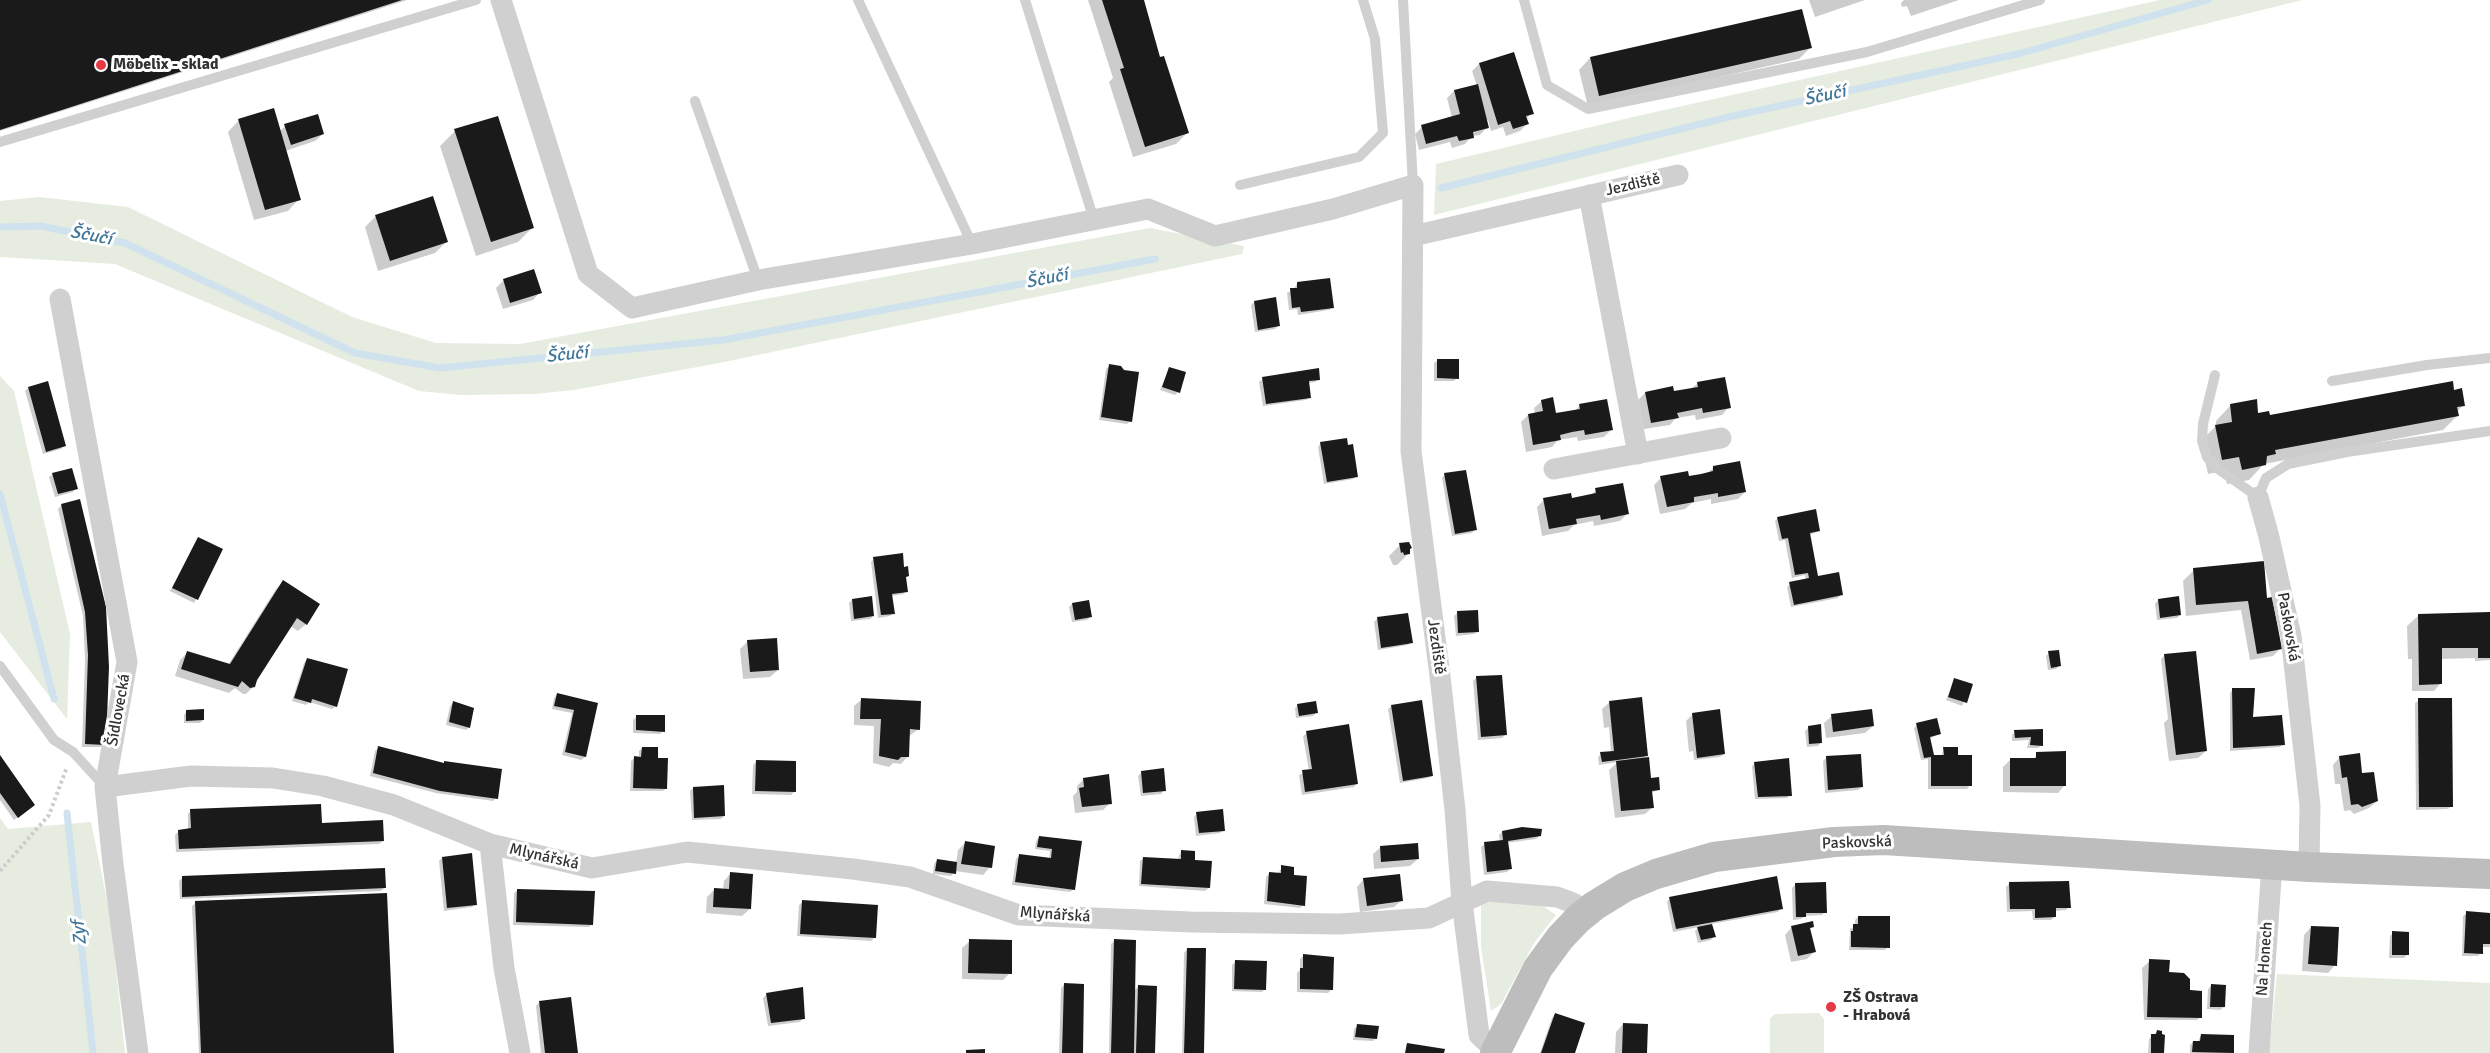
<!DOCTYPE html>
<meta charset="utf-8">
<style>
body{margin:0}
canvas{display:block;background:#fff}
</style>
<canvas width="2490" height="1053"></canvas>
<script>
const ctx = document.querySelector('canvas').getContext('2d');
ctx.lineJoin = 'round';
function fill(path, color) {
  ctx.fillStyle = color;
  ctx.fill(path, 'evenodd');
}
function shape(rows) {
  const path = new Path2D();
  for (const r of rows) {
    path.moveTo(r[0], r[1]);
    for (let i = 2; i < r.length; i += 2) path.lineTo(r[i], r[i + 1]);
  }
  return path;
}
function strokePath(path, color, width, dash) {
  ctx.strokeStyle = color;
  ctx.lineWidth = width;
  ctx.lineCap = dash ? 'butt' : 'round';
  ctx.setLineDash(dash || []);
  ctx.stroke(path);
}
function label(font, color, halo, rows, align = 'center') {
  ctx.font = font + ' Signika,sans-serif';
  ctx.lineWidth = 6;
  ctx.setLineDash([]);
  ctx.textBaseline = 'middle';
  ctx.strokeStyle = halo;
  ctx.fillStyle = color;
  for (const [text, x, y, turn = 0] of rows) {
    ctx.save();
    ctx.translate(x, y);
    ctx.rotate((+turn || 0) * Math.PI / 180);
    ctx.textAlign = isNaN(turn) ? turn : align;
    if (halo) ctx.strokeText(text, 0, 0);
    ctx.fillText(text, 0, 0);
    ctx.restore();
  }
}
fill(shape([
 [2160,0,2302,0,1434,215,1436,164,1633,117],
 [39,197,128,207,352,317,436,343,520,344,1150,228,1244,246,1242,254,724,362,574,390,534,394,461,395,419,391,115,264,0,257,0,201],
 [0,376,14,391,70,634,67,719,0,632],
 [0,818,8,829,91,822,110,915,125,1053,0,1053],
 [1499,900,1543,906,1556,915,1534,943,1501,1004,1491,1011,1481,947,1481,903],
 [2277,974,2490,983,2490,1053,2269,1053],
 [1819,1013,1824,1019,1824,1053,1770,1053,1770,1018,1775,1014]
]), '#e6ecdf');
fill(shape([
 [0,0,407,0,0,131],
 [1088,0,1141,0,1159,59,1187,133,1176,144,1133,157,1109,82,1113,78],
 [1809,0,1865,0,1815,17],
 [1904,0,1959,0,1911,16,1907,6,1902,7,1901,3],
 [1810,48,1799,59,1588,107,1579,70,1590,58],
 [1513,54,1532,113,1526,119,1527,124,1520,131,1506,136,1503,127,1491,131,1488,120,1485,120,1487,127,1480,135,1472,136,1465,144,1452,148,1450,142,1419,150,1415,134,1422,127,1452,118,1447,98,1454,91,1477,86,1472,71,1479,64],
 [239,120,279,132,285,126,323,134,315,141,285,151,299,199,288,211,254,220,228,132],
 [455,131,532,228,518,242,476,256,440,146],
 [376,216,446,242,435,253,378,271,365,227],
 [504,280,540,292,533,300,503,309,496,288],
 [1297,284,1332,307,1329,310,1298,315,1297,309,1289,310,1287,293,1294,289],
 [1254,302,1278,326,1275,329,1255,332,1251,305],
 [1438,360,1457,378,1454,381,1434,381,1434,363],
 [1110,366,1130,421,1127,424,1099,420,1106,369],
 [1169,369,1178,392,1175,395,1160,390],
 [1263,379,1319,379,1315,382,1308,383,1310,397,1306,400,1263,406,1259,382],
 [1698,383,1729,407,1722,415,1696,420,1695,415,1676,418,1670,425,1644,429,1638,400,1645,393,1672,393,1691,389],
 [28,388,64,446,61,449,43,454,25,391],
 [2453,392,2463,405,2457,412,2457,416,2443,430,2264,464,2249,480,2227,484,2224,471,2208,474,2201,441,2216,426,2216,421,2230,406,2268,416],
 [1542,401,1555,415,1574,412,1580,405,1612,429,1604,437,1578,441,1577,437,1558,440,1552,447,1526,452,1521,422,1528,415,1535,414,1534,408],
 [1321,443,1356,476,1353,479,1324,484,1318,447],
 [1713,468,1745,492,1738,499,1711,504,1711,499,1692,503,1685,509,1660,514,1654,485,1661,478,1688,478,1707,474],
 [53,474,76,488,73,492,55,497,49,477],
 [1445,474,1475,529,1472,533,1452,536,1442,478],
 [1596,490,1627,514,1620,521,1594,526,1593,521,1574,525,1568,531,1542,536,1537,507,1544,500,1571,500,1590,496],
 [79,501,104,744,101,747,82,747,85,660,83,616,58,509,61,506],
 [1778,518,1819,531,1809,535,1817,578,1841,594,1838,598,1791,607,1787,587,1790,584,1806,581,1805,575,1792,578,1785,540,1779,541,1775,521],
 [198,539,221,550,194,603,170,591],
 [1400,545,1409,553,1397,565,1393,565,1389,556],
 [874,559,903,568,907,576,905,578,906,591,903,594,891,596,893,613,890,616,878,618,871,562],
 [2194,570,2265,597,2280,649,2273,656,2250,660,2241,610,2186,616,2183,581],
 [284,582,306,624,298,631,290,626,254,686,246,694,243,694,235,688,229,693,175,676,180,660,187,653,228,665,276,589],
 [852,600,873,616,870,619,851,621,849,603],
 [2158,600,2180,615,2177,618,2157,620,2155,604],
 [1072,604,1090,617,1087,620,1072,622,1069,607],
 [1458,612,1478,631,1474,634,1456,636,1454,616],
 [2490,614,2490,660,2475,661,2475,658,2441,659,2441,683,2434,691,2412,691,2412,659,2408,659,2407,626,2419,615],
 [1377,619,1411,642,1408,645,1378,650,1374,622],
 [748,641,778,670,770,677,743,679,740,649],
 [2049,653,2059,666,2056,669,2048,670,2046,656],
 [2165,655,2206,751,2198,758,2169,761,2164,723,2168,719,2161,659],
 [307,659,336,706,332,709,309,702,306,705,292,701,304,663],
 [1477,677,1505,735,1502,738,1478,740,1473,681],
 [1955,680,1971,685,1962,706,1946,700],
 [2233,689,2252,718,2283,744,2280,747,2230,751,2230,693],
 [558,694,597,704,585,757,581,760,562,755,572,713,552,709,554,698],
 [862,699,919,729,909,736,908,756,901,764,893,763,889,767,873,763,874,726,854,725,854,706],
 [2419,700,2451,806,2448,809,2416,810,2415,703],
 [1610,702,1646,755,1642,760,1650,779,1658,790,1651,793,1653,807,1645,814,1615,818,1609,770,1618,762,1599,765,1598,757,1601,754,1611,753,1609,727,1604,728,1602,709],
 [453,703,469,727,466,730,446,725,450,706],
 [1298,705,1316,713,1313,716,1296,718,1295,708],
 [1392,706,1431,775,1428,778,1400,783,1388,709],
 [187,711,203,720,200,723,184,723,184,715],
 [1693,714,1724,754,1720,757,1694,760,1693,751,1689,752,1686,721],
 [637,716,663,731,660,734,633,733,633,720],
 [1832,716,1873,726,1865,733,1826,738,1824,723],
 [1917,725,1939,734,1929,739,1933,756,1941,756,1944,749,1957,756,1970,785,1967,789,1928,789,1928,759,1921,760,1914,728],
 [1808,728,1821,742,1818,746,1807,747,1805,731],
 [2042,731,2042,745,2038,748,2027,748,2029,740,2012,741,2012,735,2015,732],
 [1307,733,1357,783,1354,787,1302,795,1299,775,1309,771,1303,736],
 [378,748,443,764,445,762,496,798,493,801,436,793,370,776,375,751],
 [642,748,656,759,666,788,663,791,630,791,631,761,634,758,639,758,639,751],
 [2037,753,2065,785,2058,793,2003,792,2003,767,2010,760,2034,760],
 [2340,757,2361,775,2377,801,2369,808,2354,814,2350,810,2344,811,2340,784,2335,784,2333,765],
 [0,758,30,808,14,820,0,800],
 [1826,758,1862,787,1858,790,1825,793,1823,761],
 [756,762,794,792,791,795,752,794,753,765],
 [1755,763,1790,795,1787,798,1755,799,1752,766],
 [1142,772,1164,790,1161,794,1141,796,1138,776],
 [1084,779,1110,803,1103,810,1075,813,1073,796,1077,792,1077,786],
 [693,788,724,816,721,819,692,820,690,791],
 [191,811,383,841,379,844,176,852,175,835,179,831,188,830,188,814],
 [1197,814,1223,830,1220,833,1196,836,1194,817],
 [1502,832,1539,836,1536,839,1506,843,1510,869,1507,872,1484,875,1481,847,1485,844,1500,842,1499,835],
 [1039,837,1080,843,1074,889,1070,892,1012,885,1016,859,1019,856,1049,860,1050,851,1035,849,1036,841],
 [965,843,990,867,983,875,955,871,951,876,933,874,934,864,937,860,956,863,958,850],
 [1381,847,1418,859,1410,866,1374,869,1373,854],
 [1182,851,1209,888,1205,891,1139,886,1140,861,1144,858,1178,860,1179,855],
 [442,858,475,904,472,907,444,911,439,861],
 [1282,867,1292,876,1303,905,1300,908,1264,904,1266,877,1270,873,1278,874],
 [731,873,750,909,742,916,706,913,707,897,714,890,723,890,724,881],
 [182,878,384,888,381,891,180,899,179,881],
 [1364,879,1402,900,1394,907,1360,912,1357,887],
 [2009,884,2069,907,2066,910,2055,911,2055,916,2051,920,2033,920,2032,911,2007,912,2006,887],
 [1795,885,1825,912,1822,915,1805,916,1801,919,1793,920,1792,888],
 [518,890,592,924,589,927,513,925,514,893],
 [1670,898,1781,908,1778,912,1711,924,1714,936,1711,940,1698,943,1695,931,1699,927,1673,932,1667,902],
 [803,902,875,937,871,941,797,936,799,905],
 [195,903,392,1053,199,1053,192,906],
 [2467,913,2490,914,2490,947,2482,947,2481,953,2478,956,2462,956,2463,916],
 [1858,917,1888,947,1885,950,1849,950,1850,929,1855,926,1855,920],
 [1813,926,1809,930,1814,952,1807,959,1791,962,1785,935,1792,927],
 [2311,927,2335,965,2328,973,2302,971,2304,935],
 [2393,933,2407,955,2404,958,2389,958,2390,936],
 [970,941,1010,973,1003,980,962,979,962,948],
 [1114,941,1134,991,1138,987,1154,1053,1109,1053,1111,944],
 [1187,949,1202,1053,1182,1053,1184,953],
 [1304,955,1331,990,1328,993,1297,992,1297,973,1300,970,1300,959],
 [1236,961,1265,989,1262,992,1232,991,1232,965],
 [2150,961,2188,992,2200,1017,2197,1020,2144,1020,2142,968],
 [1064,985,1081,1053,1059,1053,1061,988],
 [2211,986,2224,1007,2220,1010,2207,1009,2208,989],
 [767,994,803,1018,800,1022,768,1026,763,998],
 [539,1003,576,1053,541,1053,536,1006],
 [1555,1014,1573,1053,1540,1053,1552,1018],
 [1623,1024,1646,1053,1615,1053,1616,1032],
 [1357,1026,1376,1038,1373,1041,1353,1040,1354,1029],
 [2157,1032,2163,1053,2148,1053,2149,1039],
 [2201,1035,2233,1036,2232,1053,2190,1053,2190,1045,2193,1042,2198,1042]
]), '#0003');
strokePath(shape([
 [1441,188,1733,116,2022,53,2208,0],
 [0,227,40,226,125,243,355,353,440,368,723,340,1155,259],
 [0,494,54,699],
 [67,813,93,1053]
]), '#cfe2ee', 7);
fill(shape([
 [0,0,402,0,0,130],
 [1102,0,1144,0,1160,57,1164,56,1189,133,1145,147,1120,69,1124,68],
 [1802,9,1812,48,1599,96,1590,57],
 [1514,52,1534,114,1526,116,1529,124,1513,129,1510,121,1498,125,1479,63],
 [1478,84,1489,128,1473,132,1474,138,1459,141,1457,136,1426,144,1421,125,1460,114,1454,90],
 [274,108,301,200,265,210,238,119],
 [318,114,324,134,291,145,284,124],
 [498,116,534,228,491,242,454,129],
 [433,196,448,242,390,261,375,215],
 [534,269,542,293,510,303,503,279],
 [1330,278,1334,308,1301,312,1300,307,1292,308,1290,288,1297,288,1297,282],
 [1276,297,1280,326,1258,330,1254,301],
 [1437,359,1459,359,1459,379,1437,378],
 [1109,364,1121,366,1124,370,1139,372,1132,422,1101,417],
 [1169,367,1186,372,1180,393,1162,387],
 [1319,368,1320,380,1309,381,1311,398,1266,404,1262,377],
 [1725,377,1731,408,1703,413,1702,408,1677,413,1679,418,1651,423,1645,392,1673,386,1674,391,1698,387,1697,382],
 [48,381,66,446,46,452,28,387],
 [2453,381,2454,390,2462,388,2465,406,2457,407,2459,416,2275,450,2276,454,2267,456,2266,465,2242,470,2239,457,2222,460,2215,425,2232,422,2230,404,2257,399,2258,413,2269,411,2270,415],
 [1553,397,1556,413,1580,409,1579,404,1607,399,1613,430,1585,435,1584,430,1572,432,1560,435,1561,440,1533,445,1528,414,1543,411,1541,400],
 [1347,438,1348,445,1353,444,1358,477,1327,482,1320,442],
 [1740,461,1746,492,1718,497,1718,493,1694,497,1694,502,1667,507,1660,476,1688,471,1689,476,1701,474,1713,471,1713,466],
 [72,468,78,489,58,494,52,473],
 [1466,470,1477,530,1455,534,1444,473],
 [1623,483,1629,514,1601,520,1600,515,1576,519,1577,524,1549,529,1543,498,1571,493,1572,498,1596,493,1595,488],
 [80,499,106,607,109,667,106,745,85,744,88,655,85,612,61,504],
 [1816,509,1820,531,1810,533,1818,576,1839,572,1843,595,1794,605,1789,582,1809,578,1808,573,1795,575,1788,538,1782,539,1777,517],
 [198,537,223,549,198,600,172,588],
 [1409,542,1412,548,1410,549,1410,554,1404,555,1403,552,1401,553,1399,543],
 [903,553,904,567,908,566,909,576,906,577,908,592,892,594,895,614,881,615,873,557],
 [2264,561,2267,598,2272,597,2282,649,2257,654,2248,601,2196,605,2193,568],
 [283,580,320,604,307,625,297,618,257,680,255,687,250,688,242,681,238,687,181,669,187,651,230,664],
 [872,596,874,616,854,619,852,599],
 [2179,596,2181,615,2160,618,2158,599],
 [1089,600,1092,617,1075,620,1072,603],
 [1478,610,1479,632,1458,633,1457,611],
 [2490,612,2490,658,2478,658,2478,648,2442,648,2442,684,2419,685,2418,614],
 [1408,613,1413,643,1381,648,1377,617],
 [777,638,779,670,750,672,747,640],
 [2059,650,2061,666,2051,668,2048,651],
 [2196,651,2207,751,2176,755,2164,654],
 [307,658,348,669,337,707,312,699,311,703,294,698],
 [1502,675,1507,735,1481,737,1476,676],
 [1954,678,1973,684,1967,703,1948,697],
 [2232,688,2255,688,2253,717,2282,715,2285,745,2233,748],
 [557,693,598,703,586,757,565,752,574,710,554,706],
 [1642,697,1648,756,1602,762,1600,752,1614,751,1609,701],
 [861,698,921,701,920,730,910,729,909,757,901,757,898,760,879,756,881,719,860,719],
 [2418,698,2452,698,2453,807,2419,807],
 [1422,700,1433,776,1403,781,1391,705],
 [453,701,474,708,470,728,449,722],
 [1316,701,1318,713,1299,716,1297,704],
 [204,709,204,720,186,721,186,710],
 [1720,709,1725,754,1697,758,1692,713],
 [1872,709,1874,726,1833,732,1831,714],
 [636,715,665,715,665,732,636,730],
 [1937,718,1941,734,1930,737,1934,755,1944,755,1943,747,1958,747,1958,755,1972,755,1972,786,1931,786,1931,757,1924,758,1916,723],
 [1349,724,1358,784,1305,792,1302,770,1312,769,1306,731],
 [1821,724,1822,743,1809,744,1808,726],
 [2043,729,2043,746,2030,745,2031,737,2015,738,2014,730],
 [378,746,444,763,444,761,502,769,498,799,440,791,373,773],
 [642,747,658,747,658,758,668,758,667,789,633,788,634,756,641,757],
 [2066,751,2066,786,2010,786,2010,758,2036,758,2036,752],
 [2360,753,2362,773,2374,772,2378,801,2362,807,2358,804,2351,805,2347,777,2342,778,2339,756],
 [1861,754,1863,787,1828,790,1826,756],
 [0,755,35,805,18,818,0,793],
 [1649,757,1651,778,1659,777,1660,790,1652,791,1654,808,1621,811,1616,761],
 [1789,758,1792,796,1758,797,1754,762],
 [756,760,796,761,796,792,755,791],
 [1164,768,1166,791,1143,793,1141,771],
 [1109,774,1112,804,1082,807,1079,788,1084,787,1083,778],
 [724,785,725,816,694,818,693,787],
 [321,804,322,823,383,820,384,841,179,849,178,830,191,828,190,809],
 [1223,809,1225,831,1199,833,1196,812],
 [1522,827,1542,829,1541,836,1508,841,1512,869,1487,872,1484,842,1503,840,1502,831],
 [1039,836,1082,841,1075,890,1015,882,1019,854,1051,858,1052,849,1037,847],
 [965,841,995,846,992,868,961,864],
 [1418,843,1419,859,1381,862,1380,846],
 [1181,850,1195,851,1195,860,1212,861,1210,888,1141,884,1143,857,1181,859],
 [472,853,477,905,447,908,442,857],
 [937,859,957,862,956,874,935,871],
 [1281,865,1294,867,1294,875,1307,876,1305,906,1267,901,1269,872,1281,873],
 [385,868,386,888,182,897,182,876],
 [730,872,753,874,751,909,713,907,714,888,729,889],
 [1400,874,1403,901,1367,906,1363,878],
 [1777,876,1783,909,1676,929,1669,897],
 [2069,881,2071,908,2056,908,2056,917,2035,918,2035,909,2010,909,2009,882],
 [1826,882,1827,913,1806,913,1806,917,1796,917,1795,883],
 [517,889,595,891,593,925,516,922],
 [387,893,394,1053,201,1053,195,901],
 [802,900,878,905,876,938,800,934],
 [2466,911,2490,913,2490,944,2483,944,2483,954,2464,953],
 [1858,916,1890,916,1890,948,1851,947,1851,931,1853,931,1853,924,1858,924],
 [1813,921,1814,927,1810,928,1816,952,1798,956,1791,926],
 [1712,924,1716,937,1701,940,1697,927],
 [2311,926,2339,927,2337,966,2308,964],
 [2392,931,2409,932,2409,955,2392,955],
 [969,939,1012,940,1012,974,968,973],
 [1114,939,1136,940,1134,1053,1111,1053],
 [1187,948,1206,948,1204,1053,1184,1053],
 [1303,954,1334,957,1333,990,1300,989,1300,968,1303,968],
 [2149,959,2170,960,2169,972,2184,973,2190,979,2190,990,2202,991,2202,1018,2147,1017],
 [1235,960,1267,961,1266,990,1234,989],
 [1064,983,1084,984,1083,1053,1062,1053],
 [2211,984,2226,985,2225,1007,2210,1007],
 [1138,985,1157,986,1155,1053,1136,1053],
 [803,987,805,1019,771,1023,766,993],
 [571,997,578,1053,545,1053,539,1001],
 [1555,1013,1585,1023,1575,1053,1541,1053],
 [1623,1023,1648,1024,1647,1053,1622,1053],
 [1357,1024,1379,1026,1377,1039,1355,1037],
 [2157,1030,2162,1031,2162,1034,2165,1035,2164,1053,2151,1053,2151,1034,2156,1034],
 [2201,1034,2234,1035,2234,1053,2192,1052,2193,1041,2200,1041],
 [1407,1043,1445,1049,1444,1053,1405,1053],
 [985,1049,985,1053,966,1053,966,1050]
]), '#1a1a1a');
strokePath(shape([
 [0,871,49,815,67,767]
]), '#cdcdcd', 4, [3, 3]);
strokePath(shape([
 [858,0,972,244],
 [1025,0,1094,220],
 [1403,0,1413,185],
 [1524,0,1547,85,1588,109,1867,52,2040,0],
 [695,101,758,280],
 [0,142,476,0],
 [1240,185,1359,157,1383,133,1375,39,1363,0],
 [2215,375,2203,424,2202,441,2207,457,2218,469,2258,497,2266,478,2288,464,2347,452,2490,431],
 [2332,381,2427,365,2490,358],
 [0,666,54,740,73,752,105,787]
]), '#d0d0d0', 10);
strokePath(shape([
 [501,0,588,274,632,308,758,280,972,244,1148,209,1215,236,1333,209,1413,185,1411,451,1440,676,1455,810,1462,902,1479,1035,1496,1051],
 [1589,195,1638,454],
 [1413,236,1678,175],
 [60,299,127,662,105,787,113,864,138,1053],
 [1554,469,1721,438],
 [2258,497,2269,537,2291,636,2310,806,2309,867],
 [105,787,191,776,273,778,323,786,394,805,490,844,592,868,687,852,853,869,910,877,1019,915,1191,922,1340,924,1429,918,1487,891,1557,897,1573,903,1586,912],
 [490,844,504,968,520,1053],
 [2259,1053,2272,864]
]), '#d0d0d0', 21);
strokePath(shape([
 [1495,1053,1538,968,1560,938,1578,919,1594,906,1625,887,1656,874,1714,857,1834,842,1884,840,2309,867,2490,874]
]), '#bdbdbd', 30);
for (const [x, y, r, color] of [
 [101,65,6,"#e63946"],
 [1831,1007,6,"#e63946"]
]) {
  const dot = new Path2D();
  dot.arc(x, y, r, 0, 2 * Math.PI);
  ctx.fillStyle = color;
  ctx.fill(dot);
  strokePath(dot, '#fff', 2);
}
label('bold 16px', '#333', '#fff', [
 ["Möbelix - sklad",113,65],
 ["ZŠ Ostrava",1843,998],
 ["- Hrabová",1843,1016]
], 'left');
label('16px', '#333', '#fff', [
 ["Jezdiště",1633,185,-13],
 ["Paskovská",2288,627,80],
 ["Jezdiště",1436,647,82],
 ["Šídlovecká",119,710,-80],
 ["Paskovská",1857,843,-2],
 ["Mlynářská",544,857,13],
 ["Mlynářská",1055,915,4],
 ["Na Honech",2265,959,-86]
]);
label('italic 18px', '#3f7597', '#fff', [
 ["Ščučí",1825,96,-12],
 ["Ščučí",91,236,11],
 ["Ščučí",1047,279,-11],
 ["Ščučí",567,355,-6],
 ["Zyf",80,933,-96]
]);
</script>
